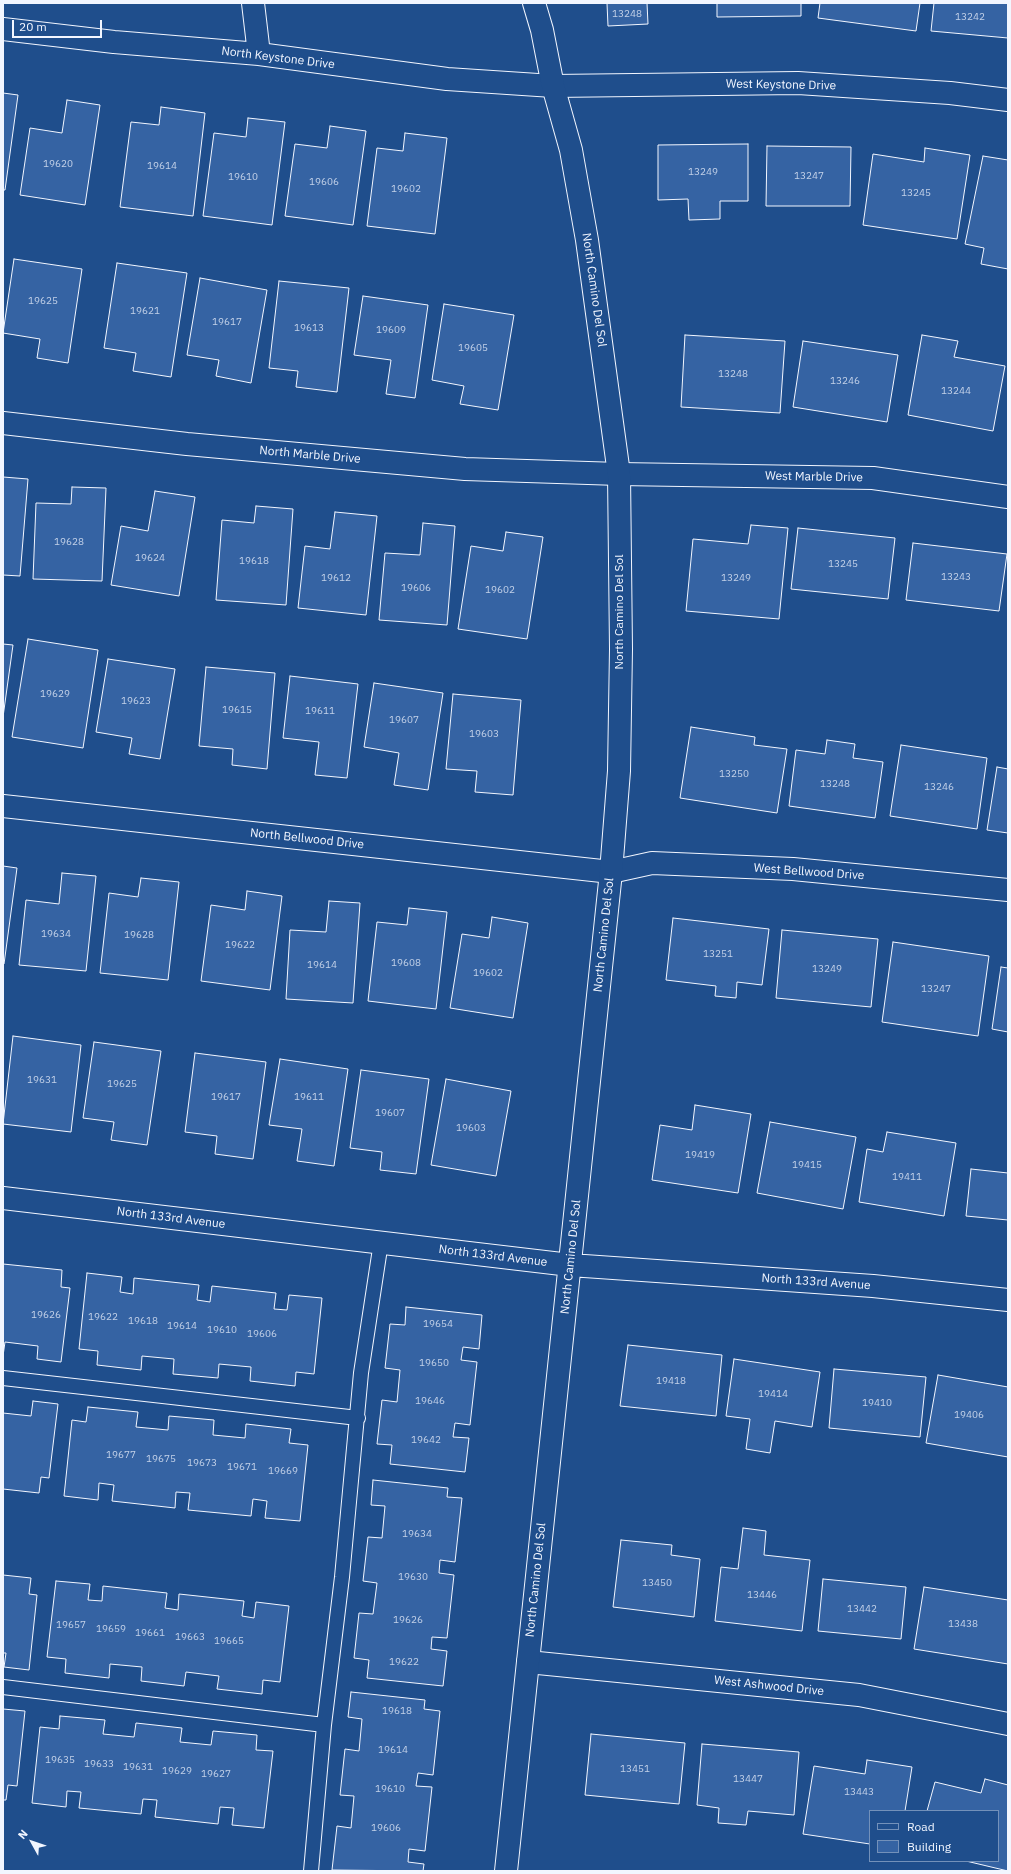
<!DOCTYPE html>
<style>
body{margin:0}
#map{position:relative;width:1011px;height:1874px;overflow:hidden;background:#1f4e8c;font-family:"IBM Plex Sans",sans-serif}
canvas{display:block}
.frame{position:absolute;inset:0;border:4px solid #f2f6ff;pointer-events:none}
.legend{position:absolute;left:869px;top:1810px;width:130px;height:52px;box-sizing:border-box;background:#1f4e8c;border:1px solid #7391ba;margin:0;padding:5px 7px;list-style:none;font-size:12px;color:#f2f6ff}
.legend li{display:flex;align-items:center;gap:8px;height:20px}
.legend b{width:20px;border:1px solid #7391ba}
.north{position:absolute;left:12px;top:1822px;width:40px;height:40px;-webkit-text-stroke:3px #1f4e8c;paint-order:stroke;rotate:310deg;font-size:11px;font-weight:700;line-height:16px;text-align:center;color:#f2f6ff}
.north::after{content:'';display:block;margin:auto;width:14px;height:18px;background:#f2f6ff;clip-path:polygon(50% 0,100% 100%,50% 72%,0 100%)}
.scale{position:absolute;left:12px;top:20px;width:90px;height:18px;box-sizing:border-box;border:2px solid #f2f6ff;border-top:0;padding-left:5px;font-size:12px;line-height:14px;white-space:nowrap;color:#f2f6ff;-webkit-text-stroke:3px #1f4e8c;paint-order:stroke}
</style>
<div id="map">
<canvas width="1011" height="1874"></canvas>
<div class="frame"></div>
<ul class="legend">
<li><b style="height:5px;background:#1f4e8c"></b>Road</li>
<li><b style="height:11px;background:#3563a3"></b>Building</li>
</ul>
<div class="north">N</div>
<div class="scale">20 m</div>
</div>
<script>
const ctx = document.querySelector('canvas').getContext('2d');
ctx.lineJoin = 'round';
function fill(path, color) {
  ctx.fillStyle = color;
  ctx.fill(path, 'evenodd');
}
function shape(rows) {
  const path = new Path2D();
  for (const r of rows) {
    path.moveTo(r[0], r[1]);
    for (let i = 2; i < r.length; i += 2) path.lineTo(r[i], r[i + 1]);
  }
  return path;
}
function strokePath(path, color, width, dash) {
  ctx.strokeStyle = color;
  ctx.lineWidth = width;
  ctx.lineCap = dash ? 'butt' : 'round';
  ctx.setLineDash(dash || []);
  ctx.stroke(path);
}
function label(font, color, halo, rows, align = 'center') {
  ctx.font = font + ' "IBM Plex Sans",sans-serif';
  ctx.lineWidth = 3;
  ctx.setLineDash([]);
  ctx.textBaseline = 'middle';
  ctx.strokeStyle = halo;
  ctx.fillStyle = color;
  for (const [text, x, y, turn = 0] of rows) {
    ctx.save();
    ctx.translate(x, y);
    ctx.rotate((+turn || 0) * Math.PI / 180);
    ctx.textAlign = isNaN(turn) ? turn : align;
    if (halo) ctx.strokeText(text, 0, 0);
    ctx.fillText(text, 0, 0);
    ctx.restore();
  }
}
const building = shape([
 [607,3,647,3,648,24,608,26,607,3],
 [717,3,801,3,801,16,717,17,717,3],
 [820,3,920,3,916,31,818,18,820,3],
 [934,3,1008,3,1008,38,931,31,934,3],
 [3,93,18,95,5,190,3,190,3,93],
 [67,100,100,105,85,205,20,195,30,128,62,133,67,100],
 [161,107,205,113,193,216,120,207,131,122,159,125,161,107],
 [248,118,285,122,272,225,203,216,214,133,246,137,248,118],
 [330,126,366,131,353,225,285,216,295,144,327,148,330,126],
 [405,133,447,138,435,234,367,226,377,148,403,151,405,133],
 [748,144,748,201,720,201,720,219,689,220,688,199,658,200,658,145,748,144],
 [767,146,851,147,850,206,766,206,767,146],
 [925,148,970,155,957,239,863,225,873,154,924,162,925,148],
 [983,156,1008,160,1008,269,981,264,984,248,965,244,983,156],
 [14,259,82,269,68,363,37,358,40,339,3,333,14,259],
 [117,263,187,273,171,377,133,371,136,353,104,348,117,263],
 [200,278,267,290,251,383,216,376,219,360,187,355,200,278],
 [279,281,349,288,337,392,296,387,298,371,269,368,279,281],
 [363,296,428,305,415,398,386,394,391,360,354,355,363,296],
 [444,304,514,315,498,410,460,404,464,386,432,380,444,304],
 [685,335,785,341,780,413,681,407,685,335],
 [922,335,958,341,954,357,1005,366,993,431,908,415,922,335],
 [803,341,898,355,887,422,793,407,803,341],
 [3,477,28,479,20,576,3,575,3,477],
 [72,487,106,488,102,581,33,579,36,503,71,504,72,487],
 [155,491,195,497,179,596,111,585,121,526,148,531,155,491],
 [256,506,293,509,286,605,216,600,222,520,254,523,256,506],
 [335,512,377,516,366,615,298,608,305,546,330,549,335,512],
 [423,523,455,526,447,625,379,620,385,553,420,555,423,523],
 [751,525,788,528,779,619,686,611,693,539,748,544,751,525],
 [798,528,895,538,888,599,791,589,798,528],
 [506,532,543,537,527,639,458,629,471,546,503,551,506,532],
 [913,543,1007,554,999,611,906,600,913,543],
 [28,639,98,650,83,748,12,737,28,639],
 [3,644,13,645,3,717,3,644],
 [108,659,175,669,160,759,129,754,132,738,96,732,108,659],
 [206,667,275,673,267,769,232,765,233,749,199,746,206,667],
 [290,676,358,684,347,778,315,775,319,742,283,738,290,676],
 [374,683,443,693,428,790,394,785,399,753,364,747,374,683],
 [453,694,521,700,513,795,475,792,477,771,446,769,453,694],
 [691,727,755,737,754,745,787,749,777,813,680,798,691,727],
 [827,740,855,744,853,758,883,762,875,818,789,806,796,750,825,754,827,740],
 [901,745,987,758,977,829,890,816,901,745],
 [997,767,1008,769,1008,833,987,830,997,767],
 [3,866,17,868,4,964,3,964,3,866],
 [62,873,96,876,86,971,19,965,26,900,59,904,62,873],
 [141,878,179,882,168,980,100,973,109,893,138,897,141,878],
 [247,891,282,896,270,990,201,981,211,905,245,910,247,891],
 [329,901,360,903,353,1003,286,999,290,930,326,932,329,901],
 [409,908,447,912,436,1009,368,1001,377,922,407,925,409,908],
 [492,917,528,923,513,1018,450,1008,462,934,489,938,492,917],
 [673,918,769,929,762,985,737,982,736,998,715,996,716,986,666,980,673,918],
 [782,930,878,939,871,1007,776,998,782,930],
 [893,942,989,956,978,1036,882,1022,893,942],
 [1001,967,1008,968,1008,1032,992,1029,1001,967],
 [13,1036,81,1045,71,1132,3,1124,13,1036],
 [94,1042,161,1051,147,1145,111,1140,114,1122,83,1118,94,1042],
 [195,1053,266,1062,253,1159,215,1154,217,1136,185,1132,195,1053],
 [280,1059,348,1069,334,1166,297,1161,302,1129,269,1125,280,1059],
 [361,1070,429,1079,416,1174,380,1170,382,1152,350,1148,361,1070],
 [446,1079,511,1091,496,1176,431,1165,446,1079],
 [695,1105,751,1114,738,1193,652,1180,660,1125,692,1130,695,1105],
 [770,1122,856,1137,843,1209,757,1193,770,1122],
 [887,1132,956,1143,944,1216,859,1202,867,1149,883,1152,887,1132],
 [971,1169,1008,1173,1008,1220,966,1216,971,1169],
 [3,1264,62,1270,61,1287,70,1288,61,1362,37,1359,38,1346,5,1342,3,1356,3,1264],
 [87,1273,122,1277,120,1292,133,1294,134,1278,199,1285,197,1300,210,1302,212,1286,276,1293,274,1309,287,1310,289,1295,322,1298,314,1374,296,1372,295,1386,250,1381,251,1367,219,1364,218,1378,173,1374,174,1359,142,1356,141,1370,97,1365,98,1351,79,1349,87,1273],
 [406,1307,482,1315,479,1349,463,1347,461,1360,477,1362,470,1425,455,1423,453,1437,469,1438,465,1472,390,1464,392,1445,377,1444,382,1400,397,1402,400,1370,385,1368,390,1324,405,1325,406,1307],
 [628,1345,722,1355,716,1416,620,1406,628,1345],
 [734,1359,820,1372,812,1427,775,1421,770,1453,746,1449,750,1419,726,1416,734,1359],
 [834,1369,926,1377,920,1437,829,1428,834,1369],
 [938,1375,1008,1387,1008,1457,926,1443,938,1375],
 [33,1401,58,1404,49,1478,41,1477,39,1493,3,1489,3,1413,31,1416,33,1401],
 [88,1407,138,1412,136,1427,168,1430,169,1416,214,1420,213,1435,245,1438,246,1424,291,1429,289,1443,308,1445,300,1521,265,1518,267,1501,253,1499,251,1516,188,1510,190,1493,176,1492,175,1508,112,1501,114,1485,99,1483,98,1500,64,1496,72,1420,86,1422,88,1407],
 [373,1480,448,1488,447,1497,462,1498,455,1562,440,1560,439,1573,454,1575,447,1638,432,1637,431,1649,447,1651,443,1686,367,1678,369,1660,354,1658,359,1613,373,1614,377,1583,363,1581,368,1537,382,1538,385,1506,371,1505,373,1480],
 [743,1528,766,1531,764,1555,810,1560,802,1631,715,1621,721,1567,738,1569,743,1528],
 [621,1540,672,1545,671,1555,700,1559,694,1617,613,1607,621,1540],
 [3,1575,31,1578,29,1594,37,1595,29,1670,4,1667,6,1653,3,1653,3,1575],
 [823,1579,906,1587,901,1639,818,1631,823,1579],
 [56,1581,90,1584,88,1600,102,1601,103,1586,167,1593,165,1608,178,1610,179,1594,244,1601,242,1616,254,1618,256,1602,289,1606,280,1682,263,1680,262,1694,217,1689,219,1676,186,1672,184,1686,141,1681,142,1667,110,1664,109,1678,65,1673,66,1659,47,1657,56,1581],
 [924,1587,1008,1600,1008,1664,914,1649,924,1587],
 [351,1692,425,1700,424,1709,440,1711,433,1775,418,1773,416,1786,432,1787,425,1851,409,1849,408,1862,424,1864,423,1871,332,1870,337,1826,351,1828,354,1796,340,1795,345,1749,359,1751,362,1719,348,1717,351,1692],
 [3,1709,25,1711,17,1786,8,1785,6,1800,3,1800,3,1709],
 [60,1716,105,1720,103,1734,134,1737,136,1723,182,1728,180,1742,211,1745,213,1731,257,1735,256,1750,273,1751,264,1828,232,1825,234,1808,220,1807,218,1824,155,1817,157,1800,143,1799,141,1814,79,1808,81,1792,67,1791,66,1807,32,1803,40,1727,59,1729,60,1716],
 [591,1734,685,1743,679,1804,585,1795,591,1734],
 [702,1744,799,1752,794,1815,748,1811,746,1825,718,1823,719,1808,697,1805,702,1744],
 [867,1760,912,1767,905,1811,870,1811,870,1844,803,1834,814,1766,865,1774,867,1760],
 [985,1779,1008,1785,1008,1871,966,1861,998,1861,998,1811,927,1811,935,1782,981,1793,985,1779]
]);
fill(building, '#3563a3');
strokePath(building, '#f2f6ff', 1);
const service = shape([
 [3,1378,358,1418],
 [3,1687,324,1725],
 [311,1871,324,1725,342,1577,361,1373,381,1242]
]);
const minor = shape([
 [253,3,259,54],
 [3,29,114,42,259,54,447,79,553,86,798,83,950,93,1008,100],
 [3,423,187,444,465,469,619,474,873,478,1008,497],
 [3,806,611,872,652,863,793,869,1008,890],
 [528,1662,859,1695,1008,1724]
]);
const tertiary = shape([
 [3,1198,570,1265,873,1286,1008,1300],
 [506,1871,611,872,619,771,621,649,619,474,587,240,571,150,553,86,542,30,534,3]
]);
strokePath(service, '#f2f6ff', 16);
strokePath(minor, '#f2f6ff', 24);
strokePath(tertiary, '#f2f6ff', 24);
strokePath(service, '#1f4e8c', 14);
strokePath(minor, '#1f4e8c', 22);
strokePath(tertiary, '#1f4e8c', 22);
label('10px', '#c3d1e8', null, [
 ["13248",627,14],
 ["13242",970,17],
 ["19620",58,164],
 ["19614",162,166],
 ["13249",703,172],
 ["13247",809,176],
 ["19610",243,177],
 ["19606",324,182],
 ["19602",406,189],
 ["13245",916,193],
 ["19625",43,301],
 ["19621",145,311],
 ["19617",227,322],
 ["19613",309,328],
 ["19609",391,330],
 ["19605",473,348],
 ["13248",733,374],
 ["13246",845,381],
 ["13244",956,391],
 ["19628",69,542],
 ["19624",150,558],
 ["19618",254,561],
 ["13245",843,564],
 ["13243",956,577],
 ["19612",336,578],
 ["13249",736,578],
 ["19606",416,588],
 ["19602",500,590],
 ["19629",55,694],
 ["19623",136,701],
 ["19615",237,710],
 ["19611",320,711],
 ["19607",404,720],
 ["19603",484,734],
 ["13250",734,774],
 ["13248",835,784],
 ["13246",939,787],
 ["19634",56,934],
 ["19628",139,935],
 ["19622",240,945],
 ["13251",718,954],
 ["19608",406,963],
 ["19614",322,965],
 ["13249",827,969],
 ["19602",488,973],
 ["13247",936,989],
 ["19631",42,1080],
 ["19625",122,1084],
 ["19617",226,1097],
 ["19611",309,1097],
 ["19607",390,1113],
 ["19603",471,1128],
 ["19419",700,1155],
 ["19415",807,1165],
 ["19411",907,1177],
 ["19626",46,1315],
 ["19622",103,1317],
 ["19618",143,1321],
 ["19654",438,1324],
 ["19614",182,1326],
 ["19610",222,1330],
 ["19606",262,1334],
 ["19650",434,1363],
 ["19418",671,1381],
 ["19414",773,1394],
 ["19646",430,1401],
 ["19410",877,1403],
 ["19406",969,1415],
 ["19642",426,1440],
 ["19677",121,1455],
 ["19675",161,1459],
 ["19673",202,1463],
 ["19671",242,1467],
 ["19669",283,1471],
 ["19634",417,1534],
 ["19630",413,1577],
 ["13450",657,1583],
 ["13446",762,1595],
 ["13442",862,1609],
 ["19626",408,1620],
 ["13438",963,1624],
 ["19657",71,1625],
 ["19659",111,1629],
 ["19661",150,1633],
 ["19663",190,1637],
 ["19665",229,1641],
 ["19622",404,1662],
 ["19618",397,1711],
 ["19614",393,1750],
 ["19635",60,1760],
 ["19633",99,1764],
 ["19631",138,1767],
 ["13451",635,1769],
 ["19629",177,1771],
 ["19627",216,1774],
 ["13447",748,1779],
 ["19610",390,1789],
 ["13443",859,1792],
 ["19606",386,1828]
]);
label('12px', '#f2f6ff', '#1f4e8c', [
 ["North Keystone Drive",278,58,7],
 ["West Keystone Drive",781,85,1],
 ["North Camino Del Sol",594,290,82],
 ["North Marble Drive",310,455,5],
 ["West Marble Drive",814,477,1],
 ["North Camino Del Sol",620,612,-90],
 ["North Bellwood Drive",307,839,6],
 ["West Bellwood Drive",809,872,4],
 ["North Camino Del Sol",604,935,-84],
 ["North 133rd Avenue",171,1218,7],
 ["North 133rd Avenue",493,1256,7],
 ["North Camino Del Sol",571,1257,-84],
 ["North 133rd Avenue",816,1282,4],
 ["North Camino Del Sol",536,1580,-84],
 ["West Ashwood Drive",769,1686,6]
]);
</script>
